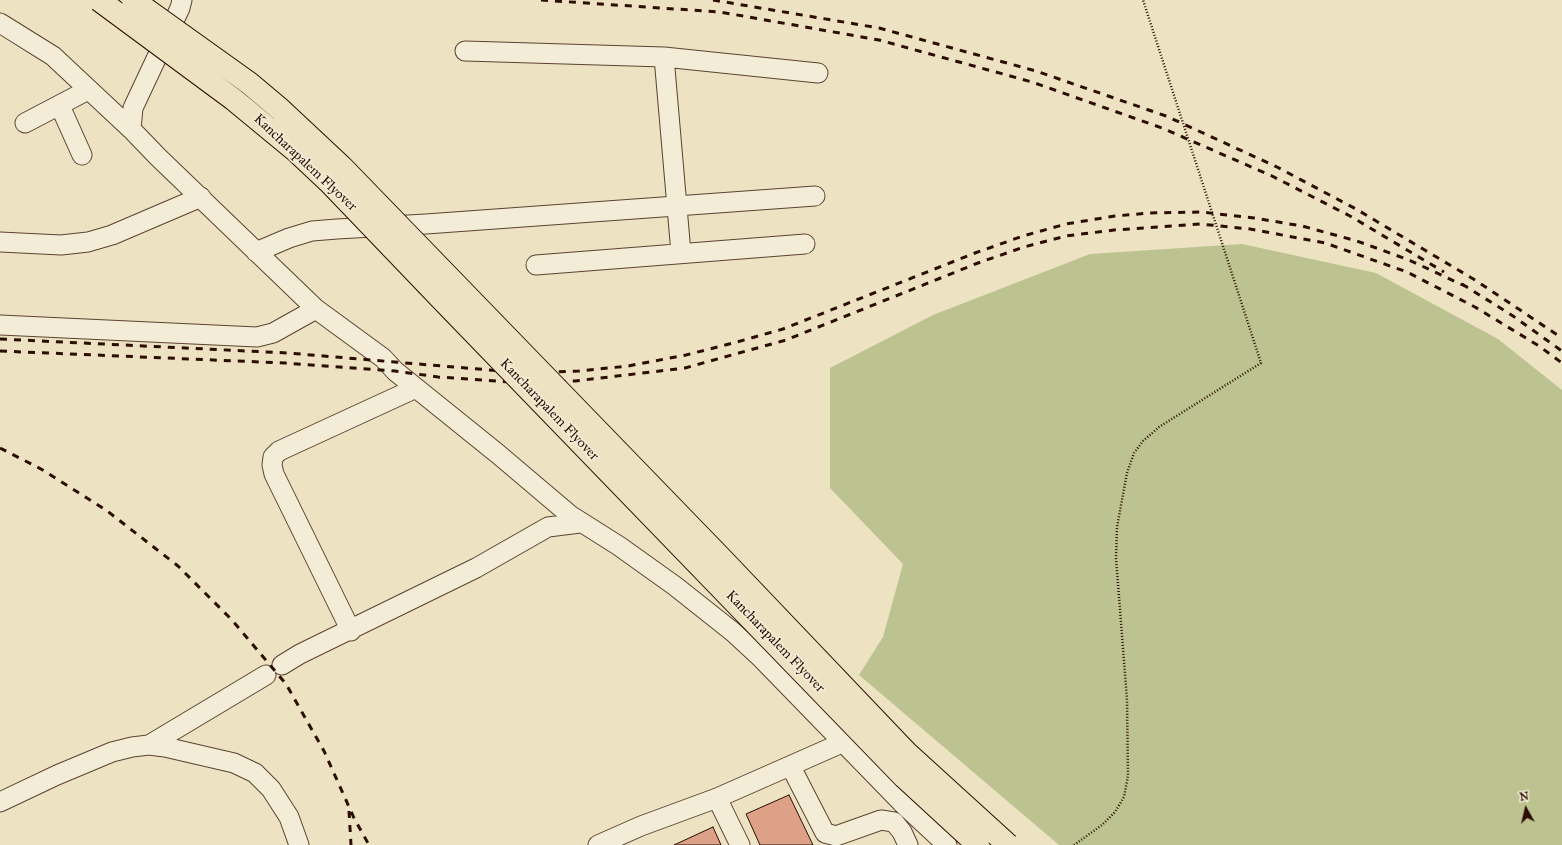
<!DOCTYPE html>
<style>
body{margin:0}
#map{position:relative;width:1562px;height:845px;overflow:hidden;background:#ede3c2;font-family:"IM FELL Great Primer",serif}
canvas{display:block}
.north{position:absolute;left:1506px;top:789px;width:40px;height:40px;-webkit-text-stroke:3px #f3edd7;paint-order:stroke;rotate:352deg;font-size:11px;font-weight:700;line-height:16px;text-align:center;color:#2c0d01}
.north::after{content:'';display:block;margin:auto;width:14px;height:18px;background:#2c0d01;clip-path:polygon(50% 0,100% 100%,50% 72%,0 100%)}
</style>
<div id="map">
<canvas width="1562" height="845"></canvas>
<div class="north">N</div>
</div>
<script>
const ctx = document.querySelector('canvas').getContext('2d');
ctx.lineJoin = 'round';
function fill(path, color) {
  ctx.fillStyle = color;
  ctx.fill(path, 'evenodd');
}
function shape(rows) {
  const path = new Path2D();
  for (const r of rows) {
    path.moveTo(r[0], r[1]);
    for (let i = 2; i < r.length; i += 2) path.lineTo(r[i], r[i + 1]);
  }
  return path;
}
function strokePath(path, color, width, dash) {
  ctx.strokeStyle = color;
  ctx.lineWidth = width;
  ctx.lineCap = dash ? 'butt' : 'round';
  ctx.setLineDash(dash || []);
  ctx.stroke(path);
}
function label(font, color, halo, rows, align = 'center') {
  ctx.font = font + ' "IM FELL Great Primer",serif';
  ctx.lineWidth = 3.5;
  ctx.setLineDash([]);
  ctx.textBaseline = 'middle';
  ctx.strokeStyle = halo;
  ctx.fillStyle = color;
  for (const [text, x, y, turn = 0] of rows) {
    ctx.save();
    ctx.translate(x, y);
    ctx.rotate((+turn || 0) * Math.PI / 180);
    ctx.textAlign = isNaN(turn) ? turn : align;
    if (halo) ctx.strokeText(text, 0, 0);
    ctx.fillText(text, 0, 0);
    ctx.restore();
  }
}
fill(shape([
 [1242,244,1376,273,1498,339,1562,390,1562,845,1059,845,859,675,883,637,903,564,830,488,830,368,933,315,1090,254]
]), '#bdc390');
const building = shape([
 [789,795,813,845,760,845,746,814,789,795],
 [713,827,721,845,674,845,713,827]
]);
fill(building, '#dca187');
strokePath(building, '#2c0d01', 1);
const minor = shape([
 [182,0,180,8,133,108,131,129,158,157,316,309,383,358,395,371,498,454,570,515,619,546,675,586,733,632,759,656,902,803,947,845],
 [0,23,53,56,131,129],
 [465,51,664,57,818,73],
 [664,57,681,253],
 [60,106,82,155],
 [25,123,88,90],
 [0,242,61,245,88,242,112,235,201,197],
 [256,252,289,238,312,231,337,229,426,224,815,196],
 [536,265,805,244],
 [0,325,257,337,273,333,316,309],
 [351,631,274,474,272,465,273,457,279,451,416,388],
 [282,665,300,654,476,568,548,527,580,523],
 [149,745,266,675],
 [791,767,825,833,836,836,881,820,894,822,902,832,908,845],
 [717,798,740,845],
 [0,802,57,775,112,752,132,747,149,745,165,747,234,763,255,773,271,789,289,817,299,845],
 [598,845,641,826,717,798,844,742]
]);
strokePath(minor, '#5c4231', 21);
strokePath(shape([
 [1074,845,1102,825,1115,812,1124,797,1128,776,1127,700,1116,558,1117,527,1127,473,1134,453,1143,441,1159,427,1261,363,1143,0]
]), '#2c0d01', 2.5, [1, 2]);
strokePath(minor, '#f3edd7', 19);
strokePath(shape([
 [541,0,720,12,879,40,1032,82,1162,128,1272,176,1350,216,1444,272],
 [713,0,879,28,1036,71,1166,116,1277,167,1356,209,1475,280,1562,338],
 [1462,284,1513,316,1562,351],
 [0,339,288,353,525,373,579,371,628,366,686,355,737,342,783,329,975,253,1023,236,1066,224,1115,216,1150,213,1201,212,1254,218,1302,226,1357,241,1409,260,1467,287],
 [0,351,285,363,395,371,438,377,526,383,575,381,685,368,786,340,978,263,1024,247,1066,236,1114,230,1200,224,1250,229,1325,243,1407,272,1475,307,1539,346,1562,363],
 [0,448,41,469,106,510,178,566,232,620,286,684,324,751,354,818,369,845],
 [349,811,351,845]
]), '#2c0d01', 3, [7, 7]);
const majorBridge = shape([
 [99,0,233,99,296,151,329,182,446,304,904,777,978,845],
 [133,0,249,83,280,109,342,167,721,558,908,754,1008,845]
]);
strokePath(majorBridge, '#2c0d01', 24, []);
strokePath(majorBridge, '#ede3c2', 22);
label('14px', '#2c0d01', '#f3edd7', [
 ["Kancharapalem Flyover",305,163,43],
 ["Kancharapalem Flyover",549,410,46],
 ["Kancharapalem Flyover",775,642,46]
]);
</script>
